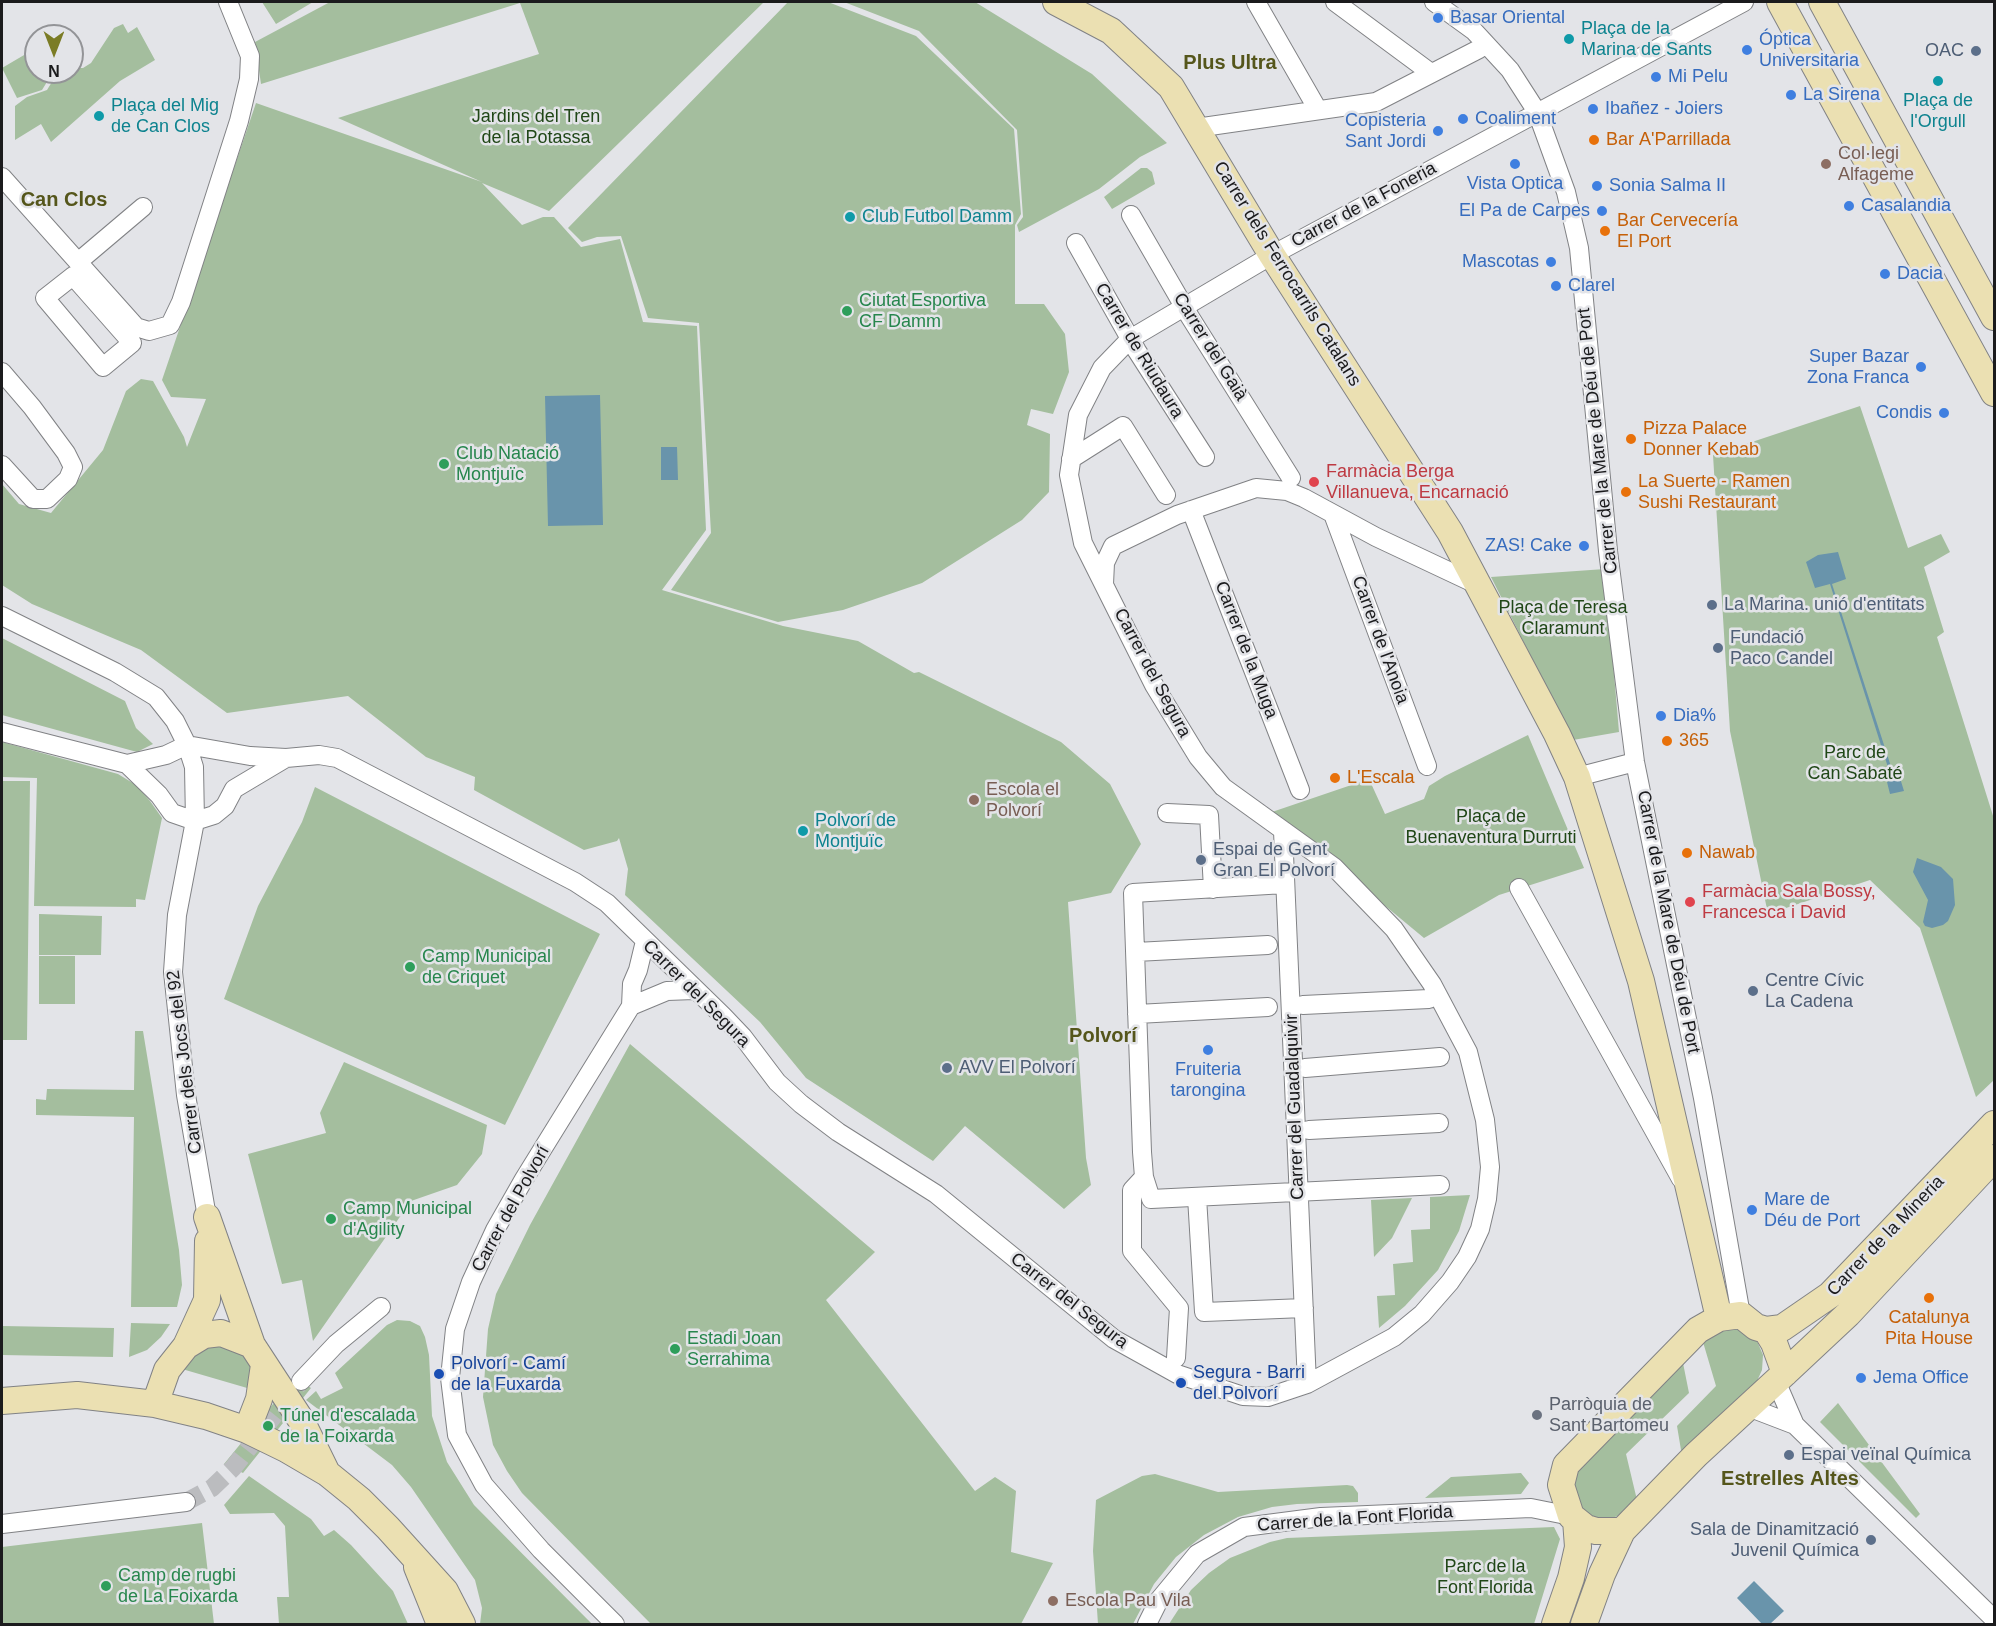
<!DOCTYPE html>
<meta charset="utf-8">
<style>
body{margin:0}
#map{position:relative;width:1996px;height:1626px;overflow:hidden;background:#e3e4e8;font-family:Helvetica,sans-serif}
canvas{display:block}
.frame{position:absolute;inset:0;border:3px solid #1b1b1d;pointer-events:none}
.north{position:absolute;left:24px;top:24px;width:60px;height:60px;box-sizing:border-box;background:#e3e4e8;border:2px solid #939497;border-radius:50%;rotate:180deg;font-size:16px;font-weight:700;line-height:24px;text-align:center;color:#1b1b1d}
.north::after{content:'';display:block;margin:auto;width:21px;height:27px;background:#7b7c25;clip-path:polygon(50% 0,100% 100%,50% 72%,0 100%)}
</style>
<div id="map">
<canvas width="1996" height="1626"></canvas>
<div class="frame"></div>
<div class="north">N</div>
</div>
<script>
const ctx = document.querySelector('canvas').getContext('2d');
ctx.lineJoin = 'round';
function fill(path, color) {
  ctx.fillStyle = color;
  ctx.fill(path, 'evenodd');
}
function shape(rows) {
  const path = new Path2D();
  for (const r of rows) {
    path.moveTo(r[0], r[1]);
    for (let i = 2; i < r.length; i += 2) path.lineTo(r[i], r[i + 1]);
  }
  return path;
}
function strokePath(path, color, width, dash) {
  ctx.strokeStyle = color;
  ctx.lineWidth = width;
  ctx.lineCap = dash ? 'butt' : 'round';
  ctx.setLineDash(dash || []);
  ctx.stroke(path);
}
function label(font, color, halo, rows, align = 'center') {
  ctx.font = font + ' Helvetica,sans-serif';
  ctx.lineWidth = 5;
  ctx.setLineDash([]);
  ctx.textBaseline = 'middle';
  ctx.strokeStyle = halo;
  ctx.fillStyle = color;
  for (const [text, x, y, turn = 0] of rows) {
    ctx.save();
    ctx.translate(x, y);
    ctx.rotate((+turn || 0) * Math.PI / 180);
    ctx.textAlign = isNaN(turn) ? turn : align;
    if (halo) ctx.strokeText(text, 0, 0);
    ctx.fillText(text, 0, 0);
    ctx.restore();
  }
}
fill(shape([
 [262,2,313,2,276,24],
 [330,2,764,2,549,211,482,183,522,225,543,217,554,217,581,247,620,239,643,322,697,326,706,530,662,590,783,626,858,641,914,673,919,672,1061,742,1110,784,1141,844,1111,893,1068,902,1086,1158,1091,1185,1064,1209,965,1126,933,1161,806,1078,760,1022,625,895,628,869,619,838,617,841,584,850,474,790,475,777,426,757,348,696,227,713,141,650,32,604,2,585,2,484,19,504,51,513,103,450,126,391,141,379,153,381,184,437,187,447,206,399,171,397,162,380,256,103,482,182,338,118,539,54,520,3,261,84,255,42],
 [788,2,828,2,916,36,1014,129,1021,214,1015,225,1015,304,1044,304,1065,334,1069,372,1053,414,1031,409,1027,425,1050,434,1049,492,1022,520,922,583,843,610,778,622,671,590,711,533,699,323,648,318,621,236,597,237,582,242,568,228],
 [844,2,975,2,1092,74,1167,143,1140,157,1099,189,1019,232,1017,225,1023,217,1017,130,919,31],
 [123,24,128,33,137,27,155,60,120,81,51,142,41,124,15,140,15,106,27,97,47,90,58,72,72,72,72,68,83,68,91,63,114,28],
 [36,48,36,72,53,72,42,90,17,98,2,68],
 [1141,168,1147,168,1152,172,1155,184,1112,209,1104,197],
 [1860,406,1908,548,1941,534,1950,552,1924,567,1944,632,1937,637,1994,819,1994,1080,1976,1097,1920,928,1870,880,1768,914,1730,731,1713,455],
 [1605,569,1619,732,1573,740,1491,577],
 [2,638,125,701,136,728,153,744,137,752,2,715],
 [1528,735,1584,868,1499,895,1424,938,1272,812,1369,779,1385,814,1424,799,1429,786,1445,776],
 [2,742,118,774,136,785,150,801,162,818,145,900,136,899,136,907,34,906,37,778,2,777],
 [2,781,30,781,27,1040,2,1040],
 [315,787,600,934,505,1125,224,999,258,906,302,822],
 [39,914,102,916,101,955,39,955],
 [39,956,75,956,75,1004,39,1004],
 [135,1031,143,1031,179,1250,182,1285,177,1307,131,1307,134,1117,36,1115,36,1099,46,1100,47,1089,134,1090],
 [630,1044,875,1252,826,1300,975,1491,995,1477,1016,1491,1011,1552,1053,1563,1021,1624,651,1624,522,1493,507,1471,493,1445,483,1397,488,1329,496,1294,530,1225],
 [344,1062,487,1125,482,1154,457,1185,411,1201,313,1341,302,1280,282,1284,248,1154,326,1133,320,1113],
 [1470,1195,1459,1231,1438,1270,1405,1306,1379,1328,1377,1296,1395,1295,1393,1264,1413,1262,1411,1230,1430,1229,1430,1197],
 [1412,1198,1392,1238,1374,1257,1371,1200],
 [397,1320,410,1321,420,1326,425,1337,429,1355,432,1416,447,1462,474,1505,592,1624,480,1624,482,1608,475,1580,411,1487,392,1465,306,1400,316,1391,321,1399,343,1388,335,1373,387,1325],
 [131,1323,170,1324,161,1337,147,1350,129,1357],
 [2,1326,114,1328,113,1357,2,1355],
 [1734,1328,1746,1331,1757,1341,1763,1355,1762,1370,1757,1381,1682,1456,1677,1426,1716,1386,1703,1342,1715,1332],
 [211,1343,243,1353,253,1366,254,1390,182,1369,188,1355],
 [1683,1363,1689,1393,1626,1454,1637,1500,1625,1513,1615,1517,1594,1517,1584,1511,1576,1501,1572,1489,1574,1475],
 [295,1377,311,1388,243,1473,224,1464],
 [1838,1403,1920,1514,1916,1518,1820,1422],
 [1521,1473,1529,1483,1521,1494,1425,1498,1451,1477],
 [1155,1474,1218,1492,1347,1485,1353,1486,1358,1493,1358,1502,1297,1504,1272,1507,1238,1517,1204,1535,1176,1557,1154,1584,1133,1624,1098,1624,1093,1551,1096,1500,1142,1476],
 [249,1476,311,1519,324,1536,334,1530,351,1545,393,1591,408,1624,279,1624,277,1597,289,1597,285,1526,274,1513,230,1514,224,1505],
 [202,1523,214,1624,2,1624,2,1547],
 [1554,1527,1560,1539,1534,1624,1169,1624,1191,1590,1209,1573,1230,1558,1270,1542,1287,1538]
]), '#a4be9e');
fill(shape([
 [600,395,603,525,548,526,545,396],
 [661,447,677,447,678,480,661,480],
 [1838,552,1846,579,1832,584,1895,779,1900,778,1904,791,1890,794,1887,782,1892,780,1830,584,1815,588,1806,562,1818,555],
 [1917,858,1941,867,1953,879,1955,905,1948,921,1943,925,1932,928,1925,926,1923,922,1928,900,1913,872],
 [1754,1581,1784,1611,1770,1624,1762,1624,1737,1598]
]), '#6994ab');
strokePath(shape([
 [186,1502,212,1488,233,1468,301,1381]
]), '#bbbcbf', 18, [18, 9]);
const street = shape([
 [1256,2,1318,110],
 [1335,2,1431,73],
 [1434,2,1474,31,1510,70,1537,112,1566,192,1579,248,1608,551,1635,762,1703,1098,1741,1315],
 [1196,128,1376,102,1479,49],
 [2,177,136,327,149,331,170,325,181,302,239,121,249,79,250,56,228,2],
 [1131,215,1190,317,1291,478],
 [1076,243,1137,351,1205,457],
 [78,262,143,207],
 [73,276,132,343,103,367,45,298,73,276],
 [2,372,32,407,66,453,73,467,68,479,47,499,33,499,2,465],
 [1071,459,1123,426,1166,495],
 [1191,510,1300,790],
 [1333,514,1427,766],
 [1104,584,1105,563,1113,546,1177,515,1256,488,1287,491,1304,498,1376,537,1478,585],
 [2,616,115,672,156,697,175,721,187,745,194,767,195,821,177,915,173,972,186,1095,207,1217],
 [2,732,127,764,166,755,187,745],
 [187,745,250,756,286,758,319,755,337,758,575,882,607,903,723,1016,743,1037,777,1082,801,1104,838,1132,936,1194,1114,1339,1177,1374,1243,1396,1268,1397,1307,1384,1394,1337,1422,1314,1450,1282,1467,1257,1480,1229,1487,1199,1490,1167,1485,1120,1468,1052,1432,984,1394,929,1334,867,1223,787,1198,757,1154,685,1083,543,1069,475,1078,415,1102,368,1130,339,1272,255,1744,2],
 [127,764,159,795,172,813,195,821],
 [1577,777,1635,762],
 [1167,813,1209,815,1213,889],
 [195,821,214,815,225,806,234,789,286,758],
 [1283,831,1307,1384],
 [1285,884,1133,893,1142,1152,1144,1177,1151,1199,1440,1185],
 [1519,888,1681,1179],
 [1136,952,1268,945],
 [1303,1005,1429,999],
 [631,1006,667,991,694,990],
 [1137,1014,1268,1007],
 [1305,1068,1440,1057],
 [1309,1130,1439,1123],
 [1144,1177,1132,1190,1132,1251,1179,1308,1176,1358],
 [1197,1197,1204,1312,1304,1308],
 [301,1381,336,1344,381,1307],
 [1776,1381,1795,1425,1994,1619],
 [1748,1407,1795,1425],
 [2,1524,186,1502],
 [615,1624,541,1550,484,1485,457,1435,450,1378,455,1329,471,1282,495,1230,524,1179,631,1006,632,984,638,970,645,941],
 [1147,1624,1159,1600,1197,1554,1244,1527,1321,1517,1531,1508,1571,1516]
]);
const secondary = shape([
 [1056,2,1111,31,1171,87,1272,255,1450,532,1557,734,1577,777,1641,981,1719,1318],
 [1780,2,1994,393],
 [1822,2,1994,317],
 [207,1217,252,1345,301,1420,327,1473],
 [1766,1330,1782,1328,1830,1295,1994,1124],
 [186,1346,204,1335,221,1333,252,1345],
 [1785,1373,1774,1343,1766,1330,1756,1327,1741,1315,1719,1318,1698,1330,1566,1465,1561,1485,1571,1516,1586,1528,1596,1531,1622,1531,1696,1455,1785,1373,1848,1314,1994,1158],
 [2,1401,77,1395,155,1404,206,1416,247,1430,286,1449,327,1473,359,1499,388,1528,445,1591,462,1624],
 [155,1404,167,1370,186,1346,207,1300,208,1241],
 [247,1430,259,1399,264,1365],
 [417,1567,440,1624],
 [1555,1624,1571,1578,1578,1547,1576,1520],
 [1584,1624,1602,1574,1622,1531]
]);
strokePath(street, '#818285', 20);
strokePath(secondary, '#818285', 28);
strokePath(street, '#fff', 18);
strokePath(secondary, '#ebe0b2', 26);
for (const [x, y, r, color] of [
 [1438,18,6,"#3f7fe0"],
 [1569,39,6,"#0f9aa8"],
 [1747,50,6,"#3f7fe0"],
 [1976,51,6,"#5c6f8a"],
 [1656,77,6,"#3f7fe0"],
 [1938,81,6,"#0f9aa8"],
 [1791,95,6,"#3f7fe0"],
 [1593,109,6,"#3f7fe0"],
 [99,116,6,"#0f9aa8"],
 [1463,119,6,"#3f7fe0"],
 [1438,131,6,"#3f7fe0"],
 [1594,140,6,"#e8710a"],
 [1515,164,6,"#3f7fe0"],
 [1826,164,6,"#8d6e63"],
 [1597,186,6,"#3f7fe0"],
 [1849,206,6,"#3f7fe0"],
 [1602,211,6,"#3f7fe0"],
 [850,217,6,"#0f9aa8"],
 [1605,231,6,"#e8710a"],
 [1551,262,6,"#3f7fe0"],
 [1885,274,6,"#3f7fe0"],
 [1556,286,6,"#3f7fe0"],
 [847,311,6,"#2e9e5b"],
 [1921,367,6,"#3f7fe0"],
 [1944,413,6,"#3f7fe0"],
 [1631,439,6,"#e8710a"],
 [444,464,6,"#2e9e5b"],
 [1314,482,6,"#e0444e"],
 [1626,492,6,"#e8710a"],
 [1584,546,6,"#3f7fe0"],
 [1712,605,6,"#5c6f8a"],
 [1718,648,6,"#5c6f8a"],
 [1661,716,6,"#3f7fe0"],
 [1667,741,6,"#e8710a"],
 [1335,778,6,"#e8710a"],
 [974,800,6,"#8d6e63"],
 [803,831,6,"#0f9aa8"],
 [1687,853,6,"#e8710a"],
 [1201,860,6,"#5c6f8a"],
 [1690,902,6,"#e0444e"],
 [410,967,6,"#2e9e5b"],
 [1753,991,6,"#5c6f8a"],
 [1208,1050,6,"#3f7fe0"],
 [947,1068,6,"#5c6f8a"],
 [1752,1210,6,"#3f7fe0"],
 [331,1219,6,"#2e9e5b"],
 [1929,1298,6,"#e8710a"],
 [675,1349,6,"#2e9e5b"],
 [439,1374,6,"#1a4fb4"],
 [1861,1378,6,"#3f7fe0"],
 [1181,1383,6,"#1a4fb4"],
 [1537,1415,6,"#6b7280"],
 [268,1426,6,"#2e9e5b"],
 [1789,1455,6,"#5c6f8a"],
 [1871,1540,6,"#5c6f8a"],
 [106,1586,6,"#2e9e5b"],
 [1053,1601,6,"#8d6e63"]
]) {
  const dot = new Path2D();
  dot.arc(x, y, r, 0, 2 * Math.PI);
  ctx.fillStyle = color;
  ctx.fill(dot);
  strokePath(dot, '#e3e4e8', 2);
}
label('18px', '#366cbe', '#e3e4e8', [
 ["Basar Oriental",1450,18],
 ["Óptica",1759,40],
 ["Universitaria",1759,61],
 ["Mi Pelu",1668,77],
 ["La Sirena",1803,95],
 ["Ibañez - Joiers",1605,109],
 ["Coaliment",1475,119],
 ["Copisteria",1426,121,"right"],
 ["Sant Jordi",1426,142,"right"],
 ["Vista Optica",1515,184,"center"],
 ["Sonia Salma II",1609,186],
 ["Casalandia",1861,206],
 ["El Pa de Carpes",1590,211,"right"],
 ["Mascotas",1539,262,"right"],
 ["Dacia",1897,274],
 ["Clarel",1568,286],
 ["Super Bazar",1909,357,"right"],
 ["Zona Franca",1909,378,"right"],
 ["Condis",1932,413,"right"],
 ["ZAS! Cake",1572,546,"right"],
 ["Dia%",1673,716],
 ["Fruiteria",1208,1070,"center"],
 ["tarongina",1208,1091,"center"],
 ["Mare de",1764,1200],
 ["Déu de Port",1764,1221],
 ["Jema Office",1873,1378]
], 'left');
label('18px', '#0d838f', '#e3e4e8', [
 ["Plaça de la",1581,29],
 ["Marina de Sants",1581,50],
 ["Plaça de",1938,101,"center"],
 ["l'Orgull",1938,122,"center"],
 ["Plaça del Mig",111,106],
 ["de Can Clos",111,127],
 ["Club Futbol Damm",862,217],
 ["Polvorí de",815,821],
 ["Montjuïc",815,842]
], 'left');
label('18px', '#4e5e75', '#e3e4e8', [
 ["OAC",1964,51,"right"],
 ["La Marina. unió d'entitats",1724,605],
 ["Fundació",1730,638],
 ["Paco Candel",1730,659],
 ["Espai de Gent",1213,850],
 ["Gran El Polvorí",1213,871],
 ["Centre Cívic",1765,981],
 ["La Cadena",1765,1002],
 ["AVV El Polvorí",959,1068],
 ["Espai veïnal Química",1801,1455],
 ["Sala de Dinamització",1859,1530,"right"],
 ["Juvenil Química",1859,1551,"right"]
], 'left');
label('18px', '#204717', '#e3e4e8', [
 ["Jardins del Tren",536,117],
 ["de la Potassa",536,138],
 ["Plaça de Teresa",1563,608],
 ["Claramunt",1563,629],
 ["Parc de",1855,753],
 ["Can Sabaté",1855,774],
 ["Plaça de",1491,817],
 ["Buenaventura Durruti",1491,838],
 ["Parc de la",1485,1567],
 ["Font Florida",1485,1588]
]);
label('18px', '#c56008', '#e3e4e8', [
 ["Bar A'Parrillada",1606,140],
 ["Bar Cervecería",1617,221],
 ["El Port",1617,242],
 ["Pizza Palace",1643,429],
 ["Donner Kebab",1643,450],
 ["La Suerte - Ramen",1638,482],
 ["Sushi Restaurant",1638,503],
 ["365",1679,741],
 ["L'Escala",1347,778],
 ["Nawab",1699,853],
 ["Catalunya",1929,1318,"center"],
 ["Pita House",1929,1339,"center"]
], 'left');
label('18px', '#785e54', '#e3e4e8', [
 ["Col·legi",1838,154],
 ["Alfageme",1838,175],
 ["Escola el",986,790],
 ["Polvorí",986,811],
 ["Escola Pau Vila",1065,1601]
], 'left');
label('18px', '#1b1b1d', '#e3e4e8', [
 ["Carrer de la Foneria",1364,205,-28],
 ["Carrer dels Ferrocarrils Catalans",1287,274,58],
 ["Carrer del Gaià",1210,347,58],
 ["Carrer de Riudaura",1139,351,59],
 ["Carrer de la Mare de Déu de Port",1598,441,-96],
 ["Carrer de l'Anoia",1380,640,70],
 ["Carrer de la Muga",1246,650,69],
 ["Carrer del Segura",1152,673,62],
 ["Carrer de la Mare de Déu de Port",1668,922,79],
 ["Carrer del Segura",696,994,45],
 ["Carrer dels Jocs del 92",185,1062,-97],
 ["Carrer del Guadalquivir",1295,1107,-92],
 ["Carrer del Polvorí",511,1209,-61],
 ["Carrer de la Mineria",1886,1236,-46],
 ["Carrer del Segura",1069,1301,38],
 ["Carrer de la Font Florida",1355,1519,-4]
]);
label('18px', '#27864d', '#e3e4e8', [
 ["Ciutat Esportiva",859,301],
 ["CF Damm",859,322],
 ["Club Natació",456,454],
 ["Montjuïc",456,475],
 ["Camp Municipal",422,957],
 ["de Criquet",422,978],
 ["Camp Municipal",343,1209],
 ["d'Agility",343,1230],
 ["Estadi Joan",687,1339],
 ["Serrahima",687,1360],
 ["Túnel d'escalada",280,1416],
 ["de la Foixarda",280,1437],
 ["Camp de rugbi",118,1576],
 ["de La Foixarda",118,1597]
], 'left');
label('18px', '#be3a42', '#e3e4e8', [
 ["Farmàcia Berga",1326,472],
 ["Villanueva, Encarnació",1326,493],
 ["Farmàcia Sala Bossy,",1702,892],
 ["Francesca i David",1702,913]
], 'left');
label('18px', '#164399', '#e3e4e8', [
 ["Polvorí - Camí",451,1364],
 ["de la Fuxarda",451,1385],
 ["Segura - Barri",1193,1373],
 ["del Polvorí",1193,1394]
], 'left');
label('18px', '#5b616d', '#e3e4e8', [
 ["Parròquia de",1549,1405],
 ["Sant Bartomeu",1549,1426]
], 'left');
label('bold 20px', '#55561b', '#e3e4e8', [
 ["Plus Ultra",1230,63],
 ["Can Clos",64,200],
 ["Polvorí",1103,1036],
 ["Estrelles Altes",1790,1479]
]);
</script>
